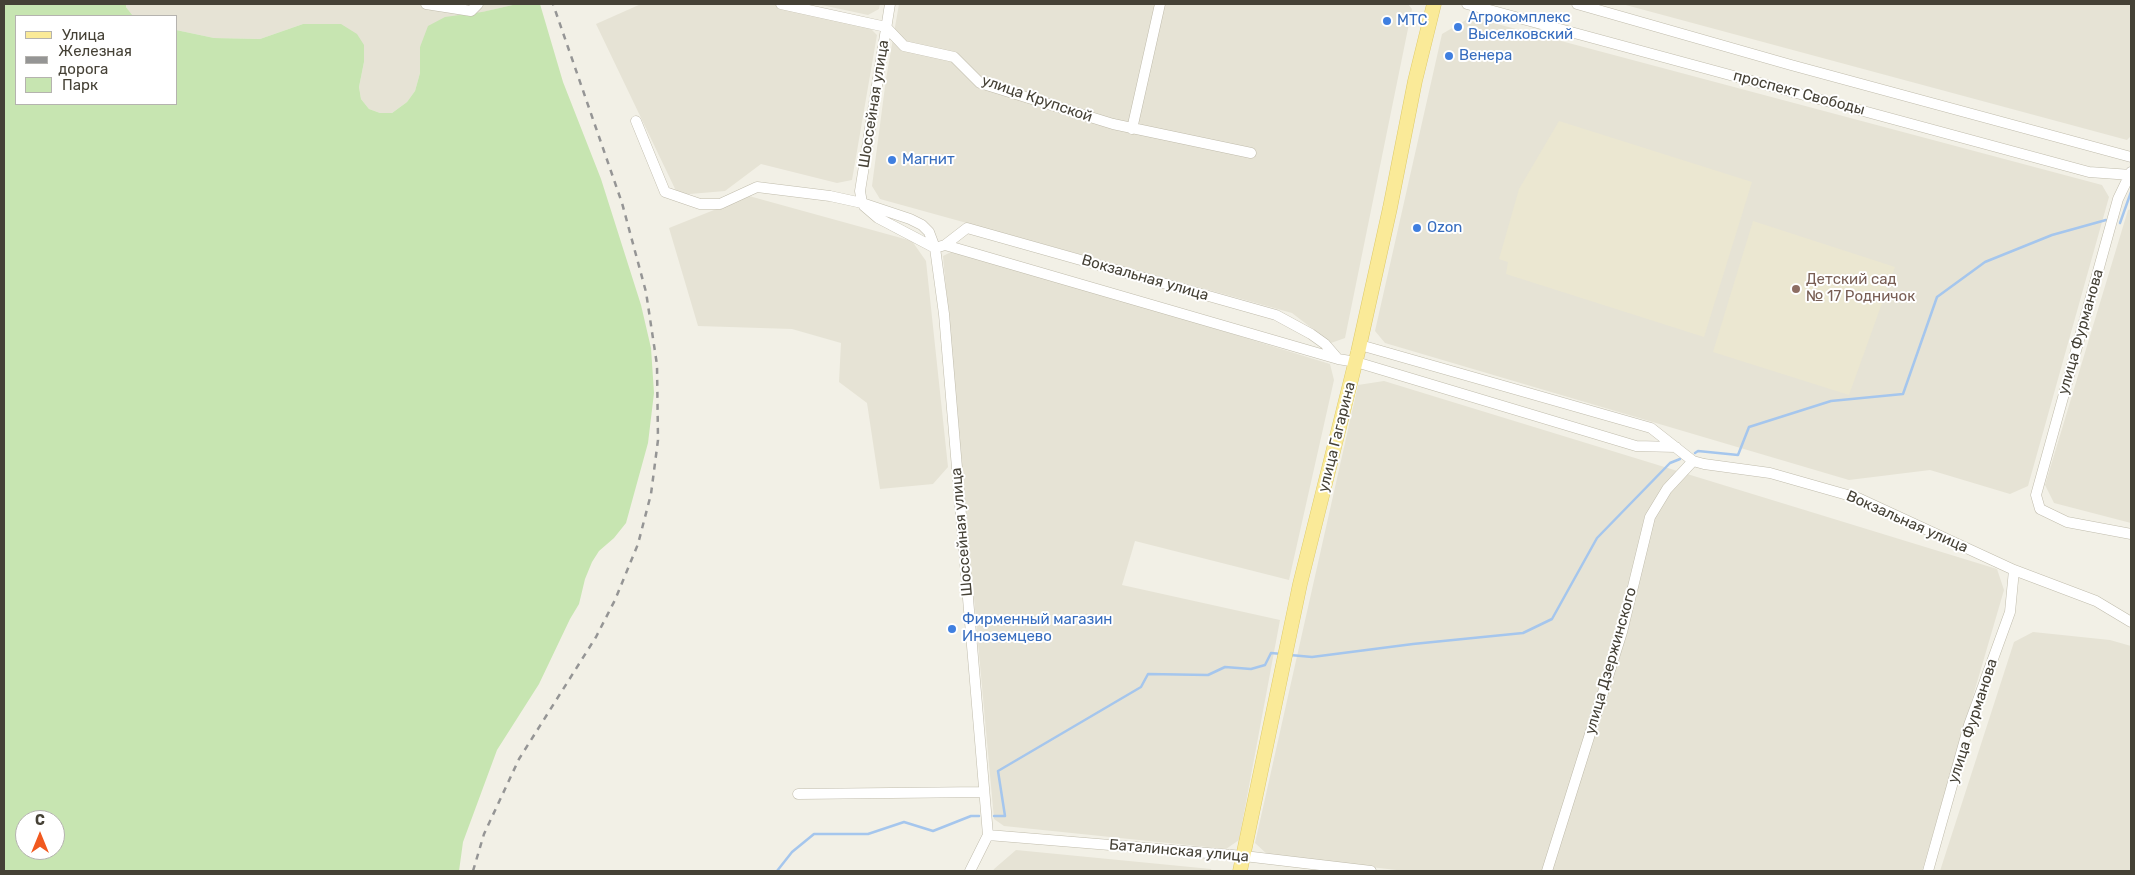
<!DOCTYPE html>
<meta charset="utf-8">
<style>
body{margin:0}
#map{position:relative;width:2135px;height:875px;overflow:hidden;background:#f2f0e6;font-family:Rubik,sans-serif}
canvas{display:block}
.frame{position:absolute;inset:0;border:5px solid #454136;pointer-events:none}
.legend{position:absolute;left:15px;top:15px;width:162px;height:90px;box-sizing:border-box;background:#fff;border:1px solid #b5b3af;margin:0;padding:6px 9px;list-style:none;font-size:15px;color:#454136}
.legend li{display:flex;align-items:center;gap:10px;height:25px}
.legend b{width:25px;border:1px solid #b5b3af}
.north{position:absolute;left:15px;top:810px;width:50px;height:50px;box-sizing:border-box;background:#fff;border:1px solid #b5b3af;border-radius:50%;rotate:0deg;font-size:14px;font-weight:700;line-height:20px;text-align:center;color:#454136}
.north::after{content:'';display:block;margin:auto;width:18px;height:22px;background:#f1591f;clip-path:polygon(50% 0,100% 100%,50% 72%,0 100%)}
</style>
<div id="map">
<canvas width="2135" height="875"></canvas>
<div class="frame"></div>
<ul class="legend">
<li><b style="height:6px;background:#faea98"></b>Улица</li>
<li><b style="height:6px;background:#959595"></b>Железная дорога</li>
<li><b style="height:14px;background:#c7e5b1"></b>Парк</li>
</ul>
<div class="north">С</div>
</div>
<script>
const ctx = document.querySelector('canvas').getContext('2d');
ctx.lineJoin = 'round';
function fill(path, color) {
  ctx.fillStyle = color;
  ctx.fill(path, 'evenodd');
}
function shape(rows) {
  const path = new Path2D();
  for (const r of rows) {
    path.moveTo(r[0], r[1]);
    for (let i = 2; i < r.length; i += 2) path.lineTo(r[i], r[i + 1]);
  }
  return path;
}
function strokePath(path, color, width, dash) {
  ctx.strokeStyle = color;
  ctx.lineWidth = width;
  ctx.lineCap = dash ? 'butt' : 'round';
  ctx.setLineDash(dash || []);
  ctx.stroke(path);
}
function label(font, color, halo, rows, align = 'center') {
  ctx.font = font + ' Rubik,sans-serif';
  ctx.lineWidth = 4;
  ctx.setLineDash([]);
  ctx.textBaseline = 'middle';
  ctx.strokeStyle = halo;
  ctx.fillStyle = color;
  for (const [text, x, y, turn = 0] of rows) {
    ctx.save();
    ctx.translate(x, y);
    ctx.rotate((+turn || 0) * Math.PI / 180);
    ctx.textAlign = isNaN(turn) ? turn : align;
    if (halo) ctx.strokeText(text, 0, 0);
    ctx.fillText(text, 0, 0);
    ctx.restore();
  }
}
fill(shape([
 [126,4,517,4,483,12,420,47,420,73,415,91,407,102,392,113,380,113,369,109,361,99,359,87,364,62,303,24,260,39,214,38,176,30,176,16,133,16,126,7],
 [641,4,772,4,868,26,877,35,852,180,837,183,761,164,725,191,678,195,596,24],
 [817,4,880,4,879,9,868,15],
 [899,4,1408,4,1412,9,1345,338,1331,343,1292,313,880,199,872,186,886,79],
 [1622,4,2131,4,2131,136,2127,140],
 [1471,17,2102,185,2109,197,2028,486,2010,494,1930,470,1849,480,1385,343,1375,331,1442,34],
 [749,196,912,241,926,261,948,467,933,484,880,489,867,403,839,382,841,343,792,329,698,326,669,228],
 [2131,209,2131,523,2054,503,2045,485,2128,210],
 [957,249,1330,364,1334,380,1289,580,1135,541,1122,585,1280,620,1239,840,1226,849,1004,826,994,819,943,256],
 [1384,381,1997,569,2004,590,1922,871,1405,871,1268,855,1255,843,1358,385],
 [2033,632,2110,640,2131,646,2131,871,1940,871,2014,642],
 [1016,850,1211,869,1212,871,993,871,994,869]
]), '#e6e3d5');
fill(shape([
 [1559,121,1752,182,1704,337,1506,274,1508,262,1499,259,1519,189],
 [1753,221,1895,267,1849,395,1713,352]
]), '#ebe7d1');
fill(shape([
 [4,4,126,4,126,7,133,16,16,16,16,104,176,104,176,30,214,38,260,39,303,24,341,24,357,34,364,45,364,62,359,87,361,99,369,109,380,113,392,113,407,102,415,91,420,73,420,47,428,26,445,17,482,12,517,4,540,4,563,82,601,179,641,305,651,348,654,393,648,443,626,523,614,538,599,551,592,562,585,579,579,604,570,619,539,684,497,750,463,842,459,871,4,871],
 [25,820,55,820,55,850,25,850]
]), '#c7e5b1');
strokePath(shape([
 [2120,223,2131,192],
 [1695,453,1698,451,1738,455,1749,427,1831,401,1903,394,1937,297,1985,262,2052,235,2106,220],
 [1290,655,1312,657,1413,644,1523,633,1552,619,1597,538,1670,463,1680,459],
 [994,816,1005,816,998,771,1141,687,1148,674,1208,675,1225,667,1251,669,1265,665,1271,653,1282,654],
 [777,871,792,852,814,834,868,834,904,822,933,831,971,816,979,816]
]), '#a5c6ed', 2.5);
const minor = shape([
 [426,4,471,11,478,4],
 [781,4,886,27,904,46,954,57,980,83,1113,124,1251,153],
 [1467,4,2089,172,2131,175],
 [1577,4,1791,65,2131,157],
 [636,121,665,192,700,204,720,204,757,187,830,196,862,203,910,219,922,225,929,232,935,248,944,314,988,835,970,871],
 [1132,129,1160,4],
 [2131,172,2118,199,2036,495,2040,509,2067,522,2131,534],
 [862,203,860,191,890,4],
 [864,206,878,218,935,248,945,245,967,228,1276,315,1311,334,1325,344,1338,359],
 [945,245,1338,359,1356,362,1636,446,1676,447],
 [1360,345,1651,428,1693,461,1704,464,1770,473,1858,498,2014,570,2096,601,2131,622],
 [798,794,984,792],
 [988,835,1244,856,1371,871],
 [1547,871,1622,632,1650,517,1667,489,1693,461],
 [1928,871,1969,725,2010,612,2014,570]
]);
const major = shape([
 [1240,871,1300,584,1358,352,1390,208,1415,81,1434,4]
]);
strokePath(minor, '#c0bcac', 11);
strokePath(major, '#deca69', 15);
strokePath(minor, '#fff', 10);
strokePath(major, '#faea98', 14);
strokePath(shape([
 [473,871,484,834,519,759,596,637,615,600,638,544,651,494,658,440,657,365,646,292,622,203,553,4]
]), '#959595', 2.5, [6, 6]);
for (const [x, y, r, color] of [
 [1387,21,5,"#3f7fe0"],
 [1458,27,5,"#3f7fe0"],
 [1449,56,5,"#3f7fe0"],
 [892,160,5,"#3f7fe0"],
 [1417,228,5,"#3f7fe0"],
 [1796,289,5,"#8d6e63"],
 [952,629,5,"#3f7fe0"]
]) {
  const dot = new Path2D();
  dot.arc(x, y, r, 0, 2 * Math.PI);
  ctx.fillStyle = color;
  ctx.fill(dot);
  strokePath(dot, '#fff', 2);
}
label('15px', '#366cbe', '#fff', [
 ["Агрокомплекс",1468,18],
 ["Выселковский",1468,35],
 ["МТС",1397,21],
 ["Венера",1459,56],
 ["Магнит",902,160],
 ["Ozon",1427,228],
 ["Фирменный магазин",962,620],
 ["Иноземцево",962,637]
], 'left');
label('15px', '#454136', '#fff', [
 ["проспект Свободы",1799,93,15],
 ["улица Крупской",1037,99,19],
 ["Шоссейная улица",874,104,-81],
 ["Вокзальная улица",1145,278,16],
 ["улица Фурманова",2081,332,-74],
 ["улица Гагарина",1337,437,-76],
 ["Вокзальная улица",1907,522,24],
 ["Шоссейная улица",962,532,-95],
 ["улица Дзержинского",1611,661,-74],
 ["улица Фурманова",1973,721,-72],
 ["Баталинская улица",1179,851,5]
]);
label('15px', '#785e54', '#fff', [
 ["Детский сад",1806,280],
 ["№ 17 Родничок",1806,297]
], 'left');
</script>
